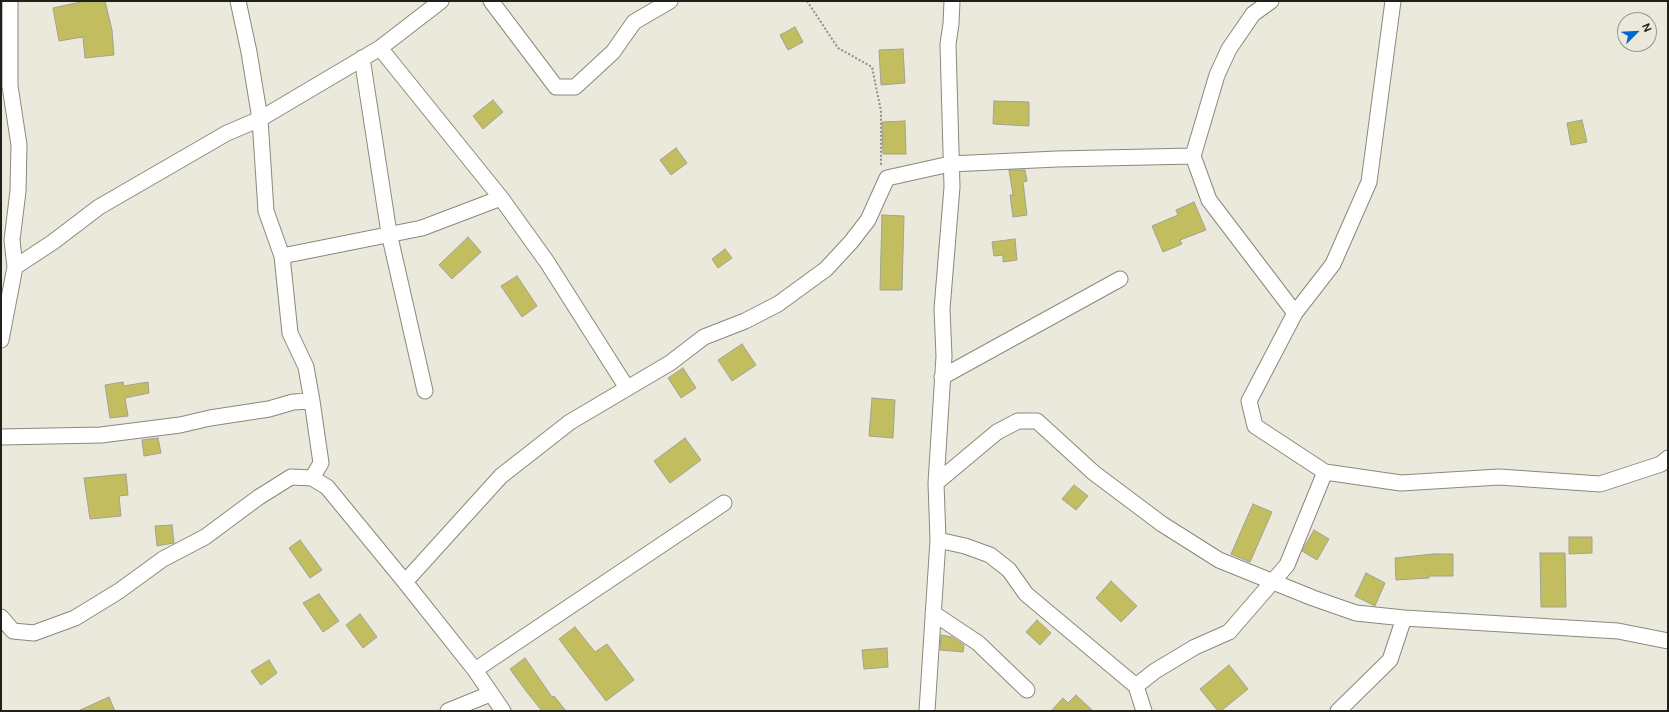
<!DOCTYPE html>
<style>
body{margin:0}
#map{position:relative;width:1669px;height:712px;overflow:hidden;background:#eae9db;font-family:"DM Sans",sans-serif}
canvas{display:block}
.frame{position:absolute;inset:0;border:2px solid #201f1a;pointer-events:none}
.north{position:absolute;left:1617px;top:12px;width:40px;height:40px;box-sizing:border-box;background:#eae9db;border:1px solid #99988e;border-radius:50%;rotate:66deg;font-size:11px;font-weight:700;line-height:16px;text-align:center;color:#201f1a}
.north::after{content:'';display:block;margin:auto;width:14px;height:18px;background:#0168d0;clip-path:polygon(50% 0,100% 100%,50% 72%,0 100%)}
</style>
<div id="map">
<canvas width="1669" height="712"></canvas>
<div class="frame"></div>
<div class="north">N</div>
</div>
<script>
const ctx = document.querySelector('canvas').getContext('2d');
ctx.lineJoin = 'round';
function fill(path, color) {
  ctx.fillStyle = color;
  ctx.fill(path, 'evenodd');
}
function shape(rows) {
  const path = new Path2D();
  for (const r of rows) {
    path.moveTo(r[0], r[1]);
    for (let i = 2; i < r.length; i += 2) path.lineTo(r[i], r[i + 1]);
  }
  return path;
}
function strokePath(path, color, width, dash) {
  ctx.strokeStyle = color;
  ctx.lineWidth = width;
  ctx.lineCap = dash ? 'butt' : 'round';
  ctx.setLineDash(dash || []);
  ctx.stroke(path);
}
const building = shape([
 [85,1,105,1,112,30,114,55,85,58,83,37,59,41,53,8,85,1],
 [795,27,803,42,788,50,780,35,795,27],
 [903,49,905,83,881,85,879,50,903,49],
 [493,100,503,112,483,129,473,116,493,100],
 [994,101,1029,102,1029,126,993,124,994,101],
 [1582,120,1587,142,1571,145,1567,123,1582,120],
 [905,121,906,154,883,154,882,122,905,121],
 [676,148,687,163,671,175,660,160,676,148],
 [1009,170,1025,170,1027,181,1023,182,1027,215,1013,217,1010,195,1013,195,1009,170],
 [1194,202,1206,230,1180,240,1182,244,1163,252,1152,226,1178,215,1176,210,1194,202],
 [882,215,904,216,902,290,880,290,882,215],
 [468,237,481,252,452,279,439,265,468,237],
 [1015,239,1017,260,1003,262,1003,255,994,256,992,242,1015,239],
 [725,249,732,258,718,268,712,259,725,249],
 [517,276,537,306,522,317,501,286,517,276],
 [742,344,756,365,732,381,718,360,742,344],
 [683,368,696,388,681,398,668,378,683,368],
 [123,382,124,386,148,382,149,393,125,398,128,416,110,418,105,385,123,382],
 [872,398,895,400,893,438,869,436,872,398],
 [158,438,161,453,144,456,142,440,158,438],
 [685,438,701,460,670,483,654,461,685,438],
 [126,474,128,495,119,496,121,516,90,519,84,478,126,474],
 [1074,485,1088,496,1076,510,1062,499,1074,485],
 [1253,504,1272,512,1250,562,1231,554,1253,504],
 [172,525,174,543,157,546,155,526,172,525],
 [1314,530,1329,539,1317,560,1302,551,1314,530],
 [1569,537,1592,537,1592,553,1569,554,1569,537],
 [300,540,322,570,310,578,289,548,300,540],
 [1540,553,1565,553,1566,607,1541,607,1540,553],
 [1433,554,1453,554,1453,576,1429,576,1429,578,1396,580,1395,558,1433,554],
 [1366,573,1385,583,1375,606,1355,596,1366,573],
 [1111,581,1137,606,1121,622,1096,598,1111,581],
 [319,594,339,621,323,632,303,603,319,594],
 [360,614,377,637,363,648,346,625,360,614],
 [1037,620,1051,633,1040,645,1026,632,1037,620],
 [575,627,595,652,607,644,634,680,606,701,559,639,575,627],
 [941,635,952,637,964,645,963,652,940,650,941,635],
 [887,648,888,667,864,669,862,650,887,648],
 [525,658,552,697,554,696,566,711,542,711,526,691,510,669,525,658],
 [269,660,277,673,261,685,251,671,269,660],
 [1229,665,1248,689,1221,711,1218,711,1200,689,1229,665],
 [1076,695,1093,711,1051,711,1063,698,1068,703,1076,695],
 [109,697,115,711,78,711,109,697]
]);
fill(building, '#c2bd5e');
strokePath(building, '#a2a295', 1);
const minor = shape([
 [238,1,249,52,260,119,266,211,282,256,290,333,306,367,312,401],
 [491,1,556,87,575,87,613,52,634,22,670,1],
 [1271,1,1253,14,1229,49,1217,75,1193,156,1209,200,1295,313],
 [380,48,501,198,547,262,627,388],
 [362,58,389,233,425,391],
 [282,256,422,228,501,198],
 [15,267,53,242,99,207,227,133,260,119,380,48,441,1],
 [1,340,15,267,12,240,18,191,19,145,10,86,10,1],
 [942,377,1120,279],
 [1,437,101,435,180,425,210,418,269,409,293,402,312,401,321,463,312,478],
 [1325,472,1401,483,1499,477,1600,484,1661,464,1668,458],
 [936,483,997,432,1018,421,1037,421,1094,473,1162,524,1219,560,1313,598,1356,613,1404,618,1618,631,1668,641],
 [938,540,965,546,990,555,1009,570,1026,594,1136,686],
 [405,582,501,476,570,422,670,363,704,337,745,321,778,304,826,269,851,242,868,220,887,178,950,164,1057,159,1193,156],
 [933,613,978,643,1027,690],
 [1,617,13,631,34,633,75,618,119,591,163,559,205,537,259,497,291,477,312,478,327,487,405,582,475,670,503,711],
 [475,670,724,503],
 [448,711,490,694],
 [927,711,938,540,936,483,944,356,942,309,952,187,948,44,951,24,952,1],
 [1144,711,1136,686,1155,671,1195,647,1229,632,1287,565,1325,472,1255,426,1249,401,1295,313,1333,264,1369,182,1393,1],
 [1338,711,1390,660,1404,618]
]);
strokePath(minor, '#89897c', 17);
strokePath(shape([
 [807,1,838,48,872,67,881,111,881,166]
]), '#8f8e84', 2, [2, 2]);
strokePath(minor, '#fff', 15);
</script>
